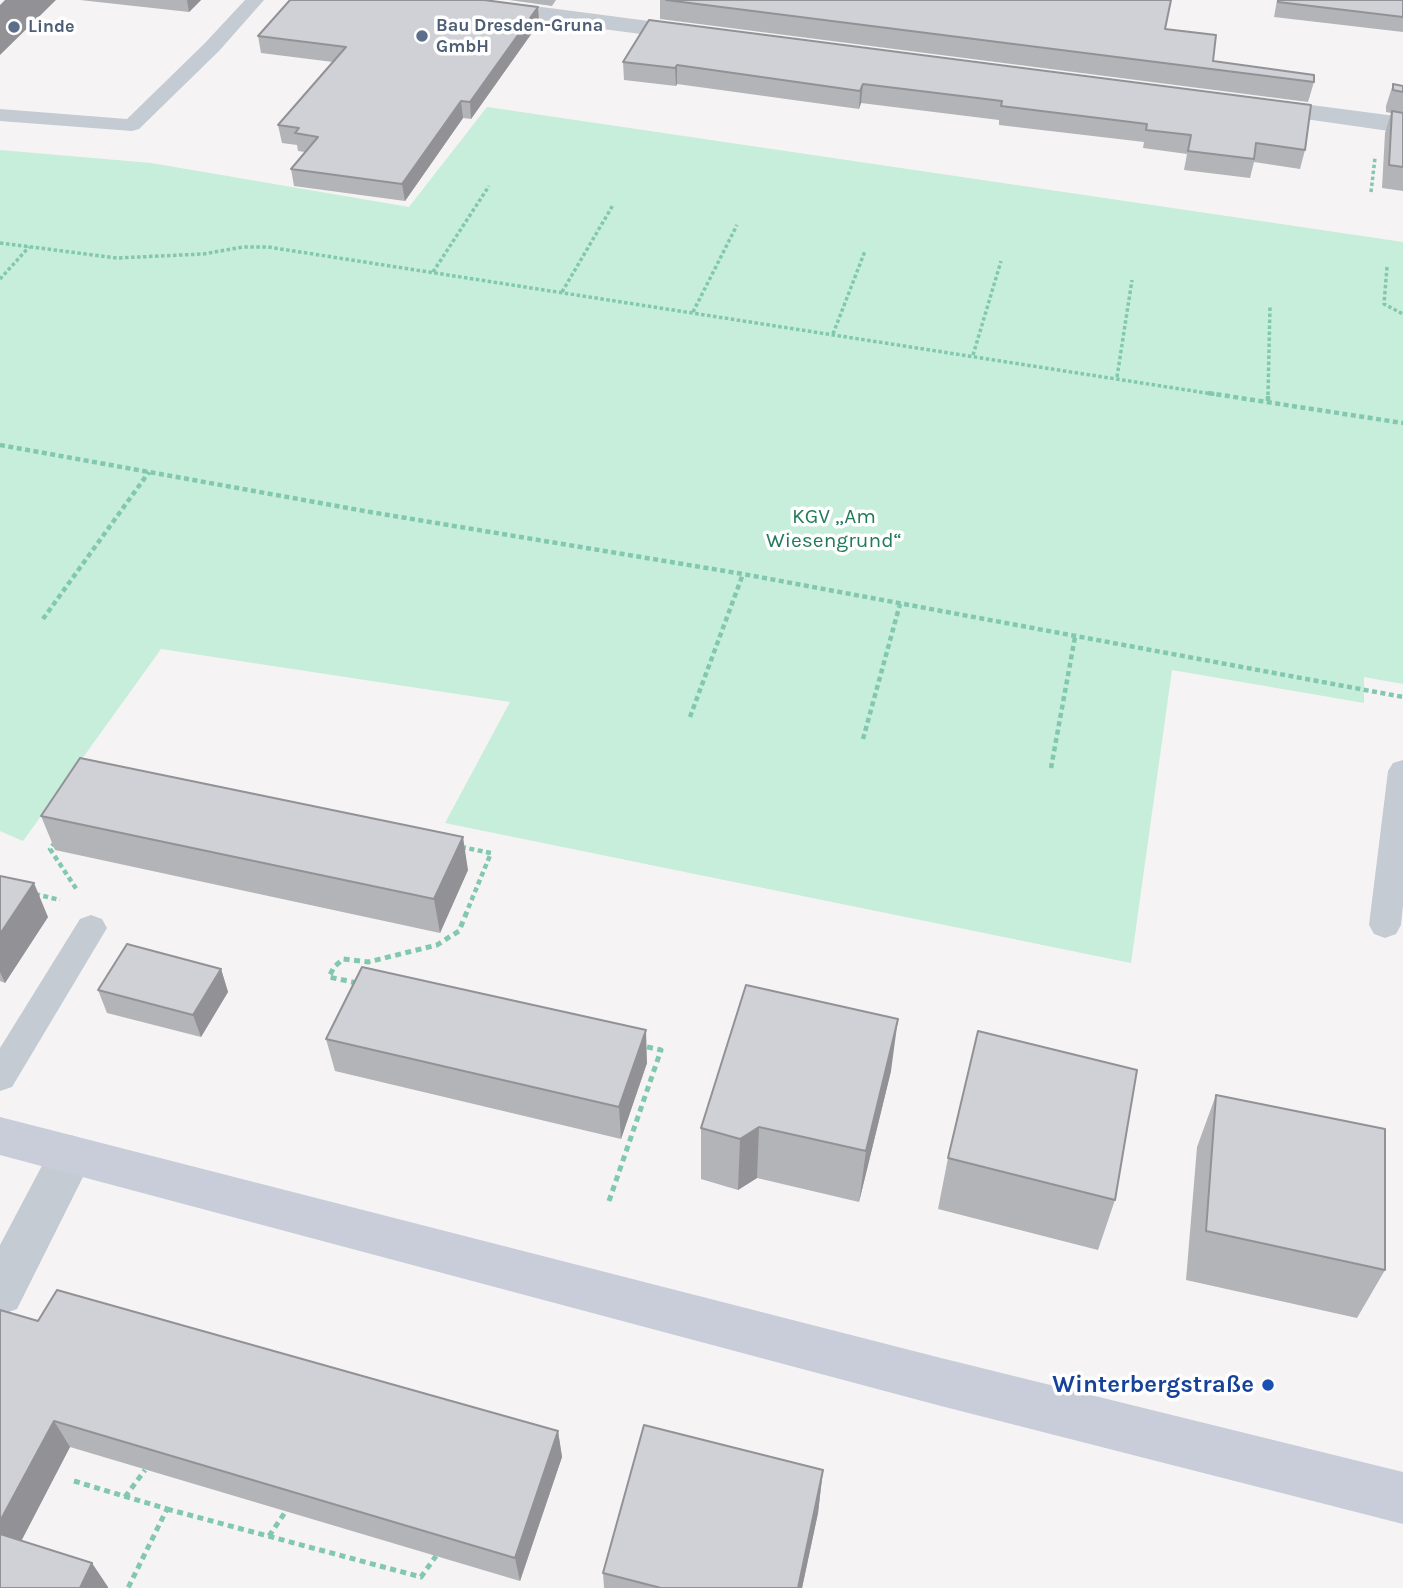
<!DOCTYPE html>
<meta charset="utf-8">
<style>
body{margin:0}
canvas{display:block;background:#f5f3f3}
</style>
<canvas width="1403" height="1588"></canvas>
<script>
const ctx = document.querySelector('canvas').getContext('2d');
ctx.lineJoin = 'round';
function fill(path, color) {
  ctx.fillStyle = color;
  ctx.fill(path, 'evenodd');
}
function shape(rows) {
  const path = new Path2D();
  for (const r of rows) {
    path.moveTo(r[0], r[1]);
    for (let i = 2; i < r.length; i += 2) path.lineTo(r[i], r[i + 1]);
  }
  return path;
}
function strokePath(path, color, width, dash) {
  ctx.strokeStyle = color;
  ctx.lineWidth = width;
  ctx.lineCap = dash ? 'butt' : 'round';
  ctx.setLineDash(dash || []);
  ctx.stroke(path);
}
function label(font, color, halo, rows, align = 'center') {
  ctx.font = font + ' Karla,sans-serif';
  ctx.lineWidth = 7;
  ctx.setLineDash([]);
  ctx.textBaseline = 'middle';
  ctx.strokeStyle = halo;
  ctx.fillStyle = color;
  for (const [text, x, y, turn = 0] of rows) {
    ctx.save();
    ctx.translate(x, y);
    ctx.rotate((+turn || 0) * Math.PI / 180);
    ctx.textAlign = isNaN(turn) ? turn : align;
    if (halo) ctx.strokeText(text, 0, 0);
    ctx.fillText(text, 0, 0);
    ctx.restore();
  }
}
fill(shape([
 [487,107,1403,242,1403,684,1364,677,1364,703,1172,670,1131,963,445,823,510,702,161,649,23,841,0,831,0,150,151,163,409,207]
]), '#c7eddb');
strokePath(shape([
 [1371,192,1375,158],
 [0,243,117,258,203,254,243,247,268,247,1219,395],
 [1387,267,1384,304,1403,314],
 [433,272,489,186],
 [0,279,29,247],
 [562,292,613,205],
 [693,312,737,225],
 [833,334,865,251],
 [973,355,1001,261],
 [1117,377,1132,280],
 [1268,395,1270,306]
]), '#81c8af', 3.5, [3.5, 2.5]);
strokePath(shape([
 [1208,393,1403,423],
 [1268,401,1268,393],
 [0,445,370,512,743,574,1403,697],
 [43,619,149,472],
 [690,717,743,574],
 [863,739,900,604],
 [1051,768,1075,637],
 [55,842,50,849,77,890],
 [461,847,491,853,467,911],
 [35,894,60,900]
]), '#81c8af', 4.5, [5, 3.5]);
strokePath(shape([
 [357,983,329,977,334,967,343,959,368,962,437,945,459,931,468,909],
 [609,1201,661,1050,643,1046],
 [74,1481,167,1509,128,1588],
 [125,1497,145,1470],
 [167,1509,421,1577,436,1556],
 [269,1536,286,1511]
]), '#81c8af', 5, [6, 4.5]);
fill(shape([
 [245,0,264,0,219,51,139,129,132,131,0,121,0,109,127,119,205,43,245,0],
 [1403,760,1403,905,1401,925,1396,934,1385,938,1374,934,1369,925,1388,771,1393,763,1403,760],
 [91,915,102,919,107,928,12,1087,0,1091,0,1048,80,919,91,915]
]), '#c5cbd2');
fill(shape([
 [421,0,488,0,695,27,704,29,707,34,704,39,695,41,433,7,425,5,421,0],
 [1258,98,1403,117,1403,133,1249,111,1245,106,1249,101,1258,98],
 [71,1135,87,1141,94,1155,17,1309,0,1315,0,1245,55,1141,71,1135]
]), '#c5cbd2');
fill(shape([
 [0,1117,941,1358,1403,1472,1403,1524,941,1406,0,1155,0,1117]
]), '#c8cdd9');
fill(shape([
 [80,0,201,0,189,12],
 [509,0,556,0,552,6],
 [660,0,1171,0,1165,29,1213,61,1314,82,1308,102,660,19],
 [1277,0,1403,0,1403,32,1274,17],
 [538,7,539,23,471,119,463,118,405,201,294,186,291,169,305,152,298,151,297,145,282,143,278,125,333,62,261,53,258,36],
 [649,20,1305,150,1300,169,1254,162,1250,178,1184,170,1187,154,1143,148,1144,142,999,125,999,120,861,103,859,109,677,84,676,86,624,80,623,62],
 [1393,84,1403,86,1403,191,1382,188,1385,133,1391,113,1386,112,1386,106],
 [41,816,468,870,440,933,55,850],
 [0,876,48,917,5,983,0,981],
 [221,969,228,992,201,1037,107,1013,98,990],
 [326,1039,647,1063,621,1139,335,1071],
 [891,1071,859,1202,757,1178,738,1190,701,1179,701,1128],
 [1216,1095,1385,1270,1357,1318,1186,1280,1197,1147],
 [948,1158,1115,1200,1098,1250,938,1209],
 [38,1321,558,1431,562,1457,520,1581,70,1447,21,1541,108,1587,108,1588,0,1588],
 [823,1470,818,1513,802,1588,604,1588,603,1573]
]), '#b3b4b8');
fill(shape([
 [5,0,56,0,0,55,0,5],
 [187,0,201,0,189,12],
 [538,7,539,23,471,119,470,102],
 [677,65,677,84,676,86,675,68],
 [863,84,861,103,859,109,860,91],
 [461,101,463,118,405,201,402,184],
 [463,837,468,870,440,933,434,899],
 [34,883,48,917,5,983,0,972,0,934],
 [221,969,228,992,201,1037,193,1015],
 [898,1019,891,1071,859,1202,866,1151],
 [646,1030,647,1063,621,1139,619,1107],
 [759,1127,757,1178,738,1190,740,1139],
 [54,1421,70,1447,13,1557,0,1540,0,1521],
 [558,1431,562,1457,520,1581,515,1558],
 [823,1470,818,1513,802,1588,798,1588],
 [92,1563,108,1587,108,1588,80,1588]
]), '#929296');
const building = shape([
 [290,0,484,0,538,7,470,102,461,101,402,184,291,169,318,137,295,133,299,128,278,125,346,47,258,36,290,0],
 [666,0,1171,0,1165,29,1216,35,1213,61,1314,75,1314,82,666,0],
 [1278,0,1403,0,1403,17,1278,2,1278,0],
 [649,20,1311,105,1305,150,1256,143,1254,159,1188,151,1191,135,1146,130,1147,124,1001,106,1002,101,863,84,860,91,677,65,675,68,623,62,649,20],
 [1393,84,1403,86,1403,92,1393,90,1393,84],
 [1392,111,1403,113,1403,167,1389,165,1392,111],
 [80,758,463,837,434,899,41,816,80,758],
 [0,876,34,883,0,934,0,876],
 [127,944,221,969,193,1015,98,990,127,944],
 [362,967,646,1030,619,1107,326,1039,362,967],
 [746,985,898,1019,866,1151,759,1127,740,1139,701,1128,746,985],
 [978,1031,1137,1070,1115,1200,948,1158,978,1031],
 [1216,1095,1385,1129,1385,1270,1206,1231,1216,1095],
 [57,1290,558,1431,515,1558,54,1421,0,1521,0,1310,38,1321,57,1290],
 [644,1425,823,1470,798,1588,661,1588,603,1573,644,1425],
 [0,1534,92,1563,80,1588,0,1588,0,1534]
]);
fill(building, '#d0d1d6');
strokePath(building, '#929296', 2);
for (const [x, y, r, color] of [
 [14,27,7,"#5c6f8a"],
 [422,36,7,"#5c6f8a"],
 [1268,1385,7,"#1a4fb4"]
]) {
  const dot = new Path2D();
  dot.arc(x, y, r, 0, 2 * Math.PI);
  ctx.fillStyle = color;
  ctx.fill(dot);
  strokePath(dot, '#fff', 2.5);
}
label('bold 18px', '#4e5e75', '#fff', [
 ["Bau Dresden-Gruna",436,26],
 ["GmbH",436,47],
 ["Linde",28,27]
], 'left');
label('21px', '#217b5b', '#fff', [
 ["KGV „Am",834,517],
 ["Wiesengrund“",834,541]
]);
label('bold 24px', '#164399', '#fff', [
 ["Winterbergstraße",1254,1385]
], 'right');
</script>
